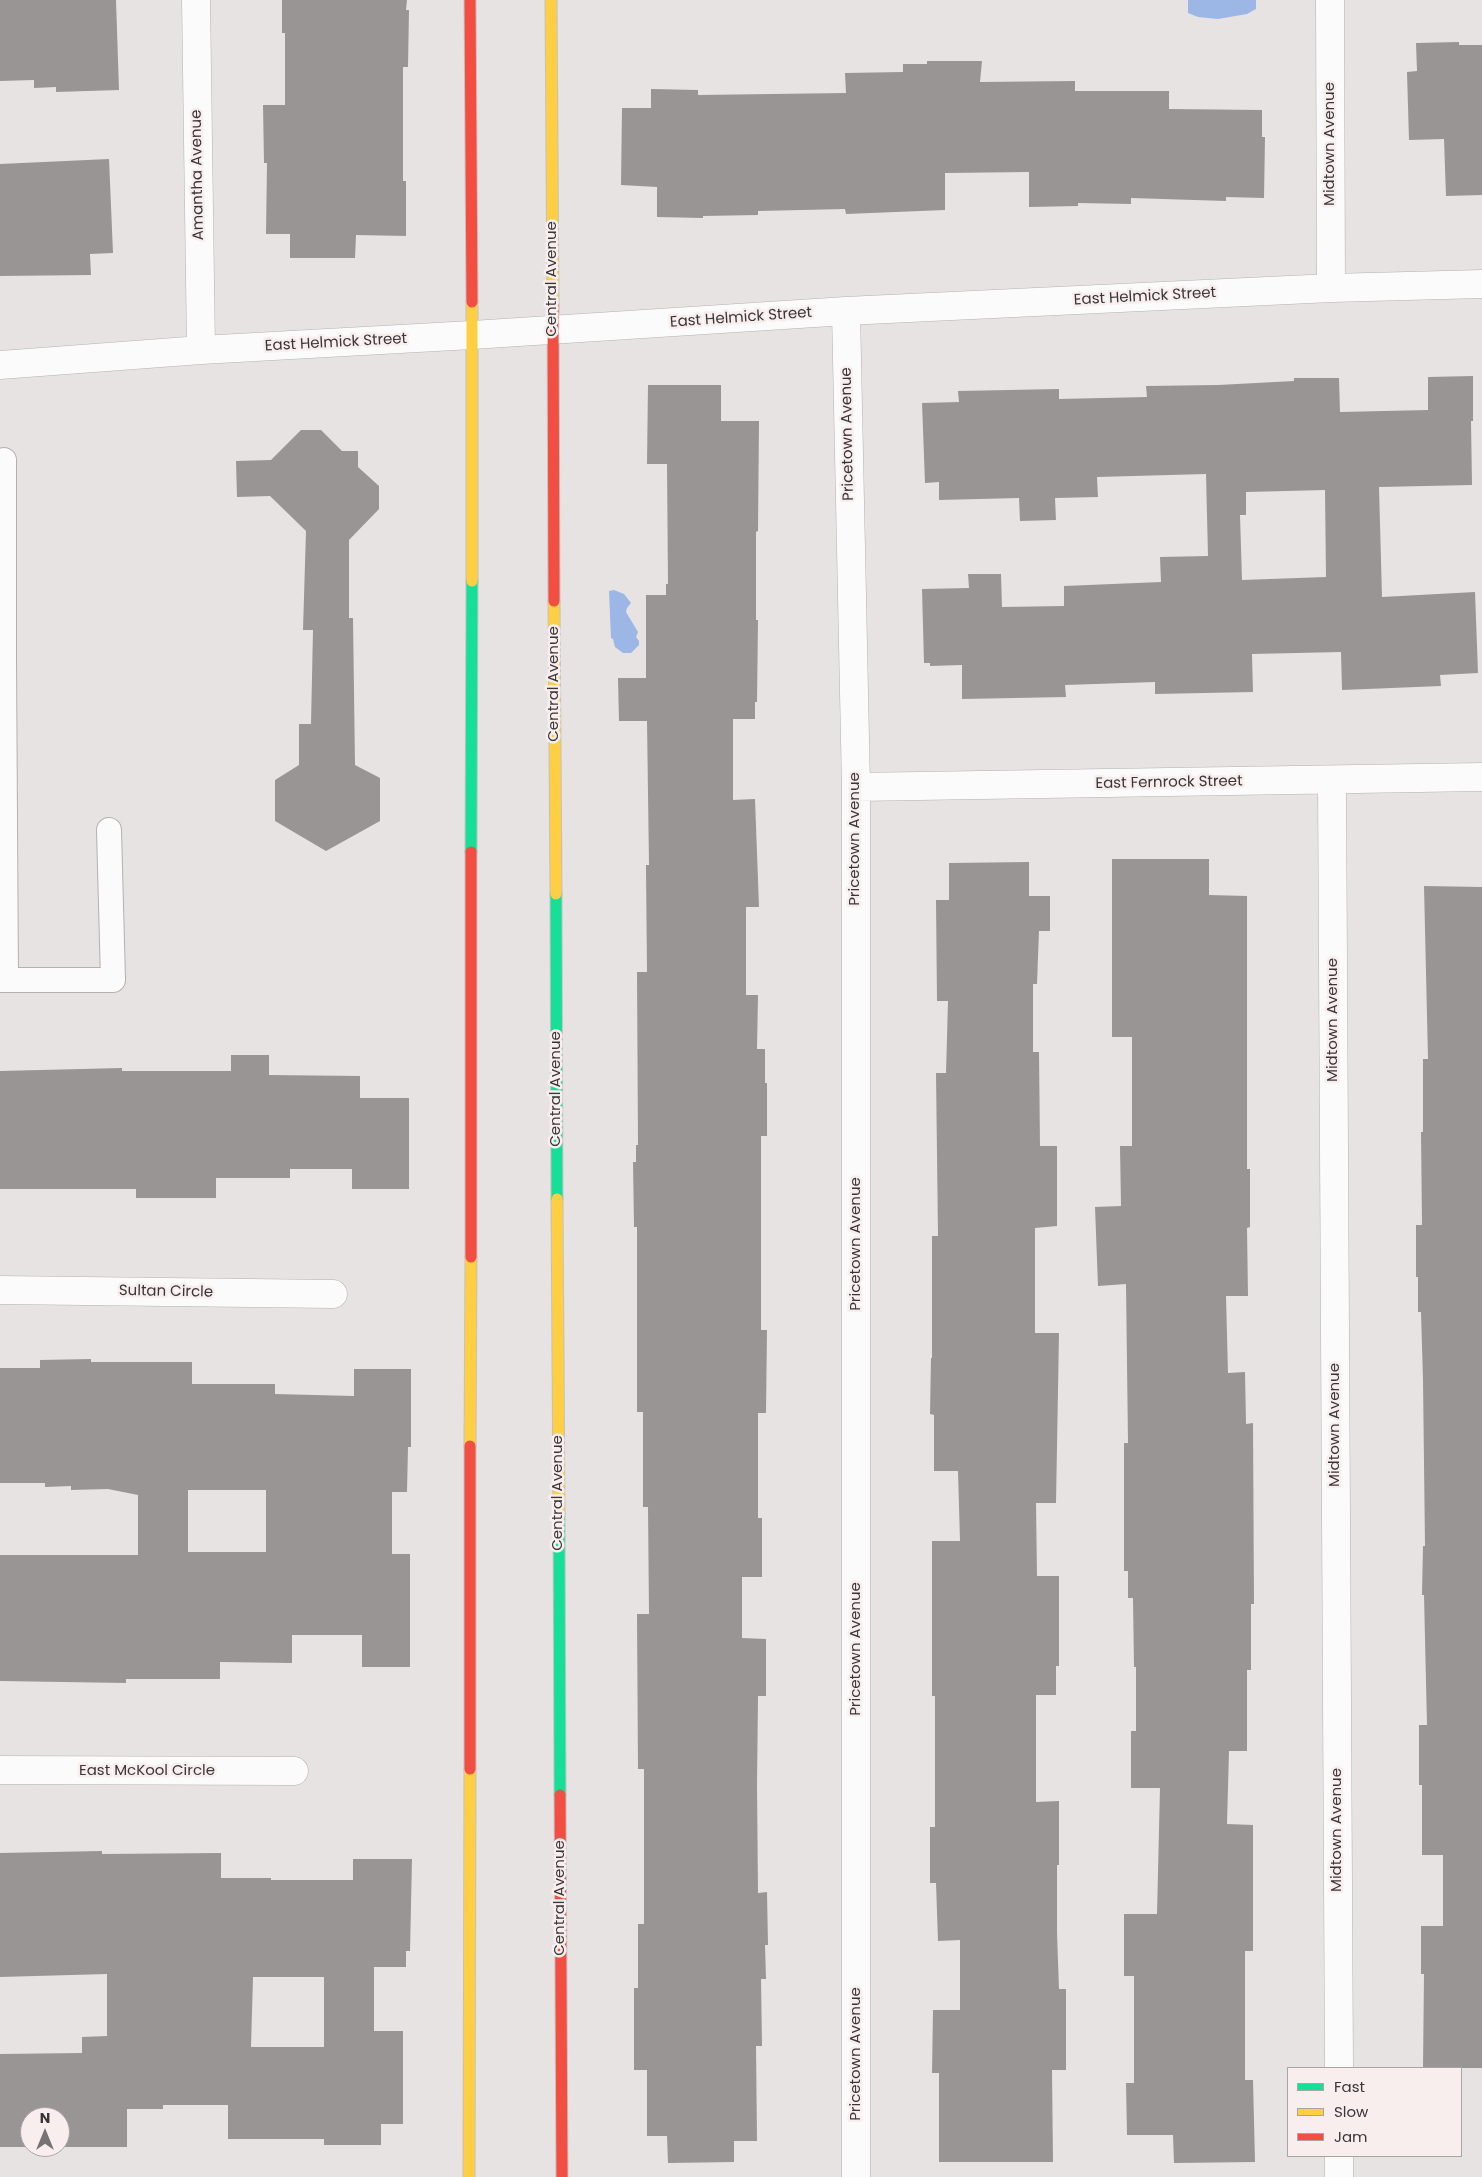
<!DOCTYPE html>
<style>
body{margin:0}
#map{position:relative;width:1482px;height:2177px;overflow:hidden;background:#e8e3e3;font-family:Poppins,sans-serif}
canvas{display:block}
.legend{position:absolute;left:1287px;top:2067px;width:175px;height:90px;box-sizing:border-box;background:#f8eeee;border:1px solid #aca4a4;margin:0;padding:6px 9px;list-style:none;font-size:15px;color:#3a3636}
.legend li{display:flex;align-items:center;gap:10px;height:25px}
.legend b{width:25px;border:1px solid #aca4a4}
.north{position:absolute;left:20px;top:2107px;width:50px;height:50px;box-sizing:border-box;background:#f8eeee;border:1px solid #aca4a4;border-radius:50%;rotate:0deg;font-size:14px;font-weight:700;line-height:20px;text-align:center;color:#3a3636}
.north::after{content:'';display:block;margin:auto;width:18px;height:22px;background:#777373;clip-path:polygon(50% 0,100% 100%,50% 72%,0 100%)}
</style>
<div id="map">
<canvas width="1482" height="2177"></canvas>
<ul class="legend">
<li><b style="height:6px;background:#16e098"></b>Fast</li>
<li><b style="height:6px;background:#ffcf43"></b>Slow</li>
<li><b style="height:6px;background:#f24e42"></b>Jam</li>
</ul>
<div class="north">N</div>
</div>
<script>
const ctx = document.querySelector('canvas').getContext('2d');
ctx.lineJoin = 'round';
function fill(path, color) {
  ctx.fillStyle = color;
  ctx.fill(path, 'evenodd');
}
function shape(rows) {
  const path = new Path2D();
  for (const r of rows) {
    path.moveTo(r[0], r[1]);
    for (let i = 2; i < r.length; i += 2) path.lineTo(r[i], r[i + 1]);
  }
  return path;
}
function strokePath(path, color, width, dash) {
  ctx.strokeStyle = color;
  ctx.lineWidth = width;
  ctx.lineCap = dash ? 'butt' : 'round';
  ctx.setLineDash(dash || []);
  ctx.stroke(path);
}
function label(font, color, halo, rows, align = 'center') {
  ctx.font = font + ' Poppins,sans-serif';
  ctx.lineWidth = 5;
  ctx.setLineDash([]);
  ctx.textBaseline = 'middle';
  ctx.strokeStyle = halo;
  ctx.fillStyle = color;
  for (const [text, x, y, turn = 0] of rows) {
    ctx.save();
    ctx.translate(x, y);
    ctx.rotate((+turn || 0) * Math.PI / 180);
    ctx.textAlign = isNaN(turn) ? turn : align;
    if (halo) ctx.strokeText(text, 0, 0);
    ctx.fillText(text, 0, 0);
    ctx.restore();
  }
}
fill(shape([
 [1188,0,1256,0,1256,9,1247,14,1218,19,1198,17,1188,13],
 [614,590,624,594,631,603,627,608,626,612,638,632,636,637,639,641,639,645,631,653,623,653,615,647,613,639,611,638,609,591]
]), '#9cb6e6');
fill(shape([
 [0,0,116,0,119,90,56,92,56,87,34,88,34,80,0,81],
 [282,0,407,0,406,10,409,10,408,67,403,67,403,181,406,181,406,236,356,235,355,258,290,258,290,234,266,234,267,163,264,163,263,105,285,105,285,33,282,33],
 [1459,42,1459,45,1482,45,1482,195,1446,196,1444,139,1409,140,1407,72,1417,71,1416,43],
 [927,61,982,61,980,82,1075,81,1075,91,1169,91,1169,109,1262,110,1262,137,1265,137,1264,198,1226,197,1226,201,1131,198,1131,204,1078,203,1078,206,1029,207,1029,172,945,173,945,210,846,214,845,209,758,211,758,215,703,216,703,218,657,217,657,187,621,185,622,108,651,108,651,89,698,90,698,95,846,93,845,73,903,72,903,64,927,64],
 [109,159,113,253,90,254,91,275,0,276,0,164],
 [1473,376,1473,421,1471,421,1472,485,1379,487,1382,597,1475,592,1478,673,1440,675,1441,686,1342,690,1341,652,1252,654,1253,692,1155,694,1155,682,1065,685,1066,697,962,699,962,665,930,666,930,663,924,663,922,589,969,588,968,574,1001,574,1002,607,1064,606,1064,586,1161,582,1160,557,1208,556,1206,474,1097,477,1098,497,1055,498,1056,520,1020,521,1019,498,939,500,939,482,925,483,922,403,959,402,958,391,1059,389,1059,399,1147,397,1146,386,1218,385,1294,381,1294,378,1339,378,1340,412,1428,410,1428,377],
 [1325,490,1326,577,1242,580,1240,515,1246,515,1246,492],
 [648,385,721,385,721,421,759,421,758,531,756,532,756,620,758,620,757,702,755,702,755,719,733,719,733,800,755,799,759,907,746,907,746,995,758,995,757,1049,765,1049,765,1083,767,1083,767,1136,761,1136,761,1330,767,1330,766,1413,758,1413,758,1518,762,1518,762,1577,742,1577,742,1638,766,1639,766,1696,758,1696,757,1785,758,1893,767,1892,768,1945,765,1945,766,1979,761,1979,762,2046,756,2046,757,2141,734,2141,734,2162,668,2163,667,2136,647,2136,647,2070,634,2070,634,1988,638,1988,638,1924,644,1924,644,1769,638,1769,637,1614,649,1614,648,1507,643,1507,643,1412,637,1412,637,1227,634,1227,633,1162,636,1162,636,1145,638,1145,637,972,647,972,646,868,646,865,649,865,647,721,619,721,618,678,646,678,646,595,666,595,666,584,668,584,667,464,647,464],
 [301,430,321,430,342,451,358,451,358,467,379,486,379,509,349,540,349,618,353,618,355,765,380,778,380,821,326,851,275,821,275,780,299,765,299,724,311,724,313,630,303,630,306,531,270,496,237,497,236,461,271,460],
 [1112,859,1209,859,1209,895,1247,896,1247,1169,1250,1169,1250,1227,1247,1228,1248,1296,1226,1296,1228,1373,1245,1372,1246,1424,1253,1423,1254,1604,1251,1604,1251,1670,1247,1670,1247,1751,1229,1751,1227,1824,1253,1825,1253,1951,1245,1951,1245,2080,1253,2080,1255,2162,1174,2163,1173,2135,1127,2135,1126,2083,1134,2083,1134,1976,1124,1976,1124,1914,1157,1914,1160,1788,1131,1788,1131,1731,1136,1731,1136,1667,1134,1667,1133,1598,1128,1598,1128,1571,1124,1571,1124,1443,1128,1443,1126,1284,1098,1286,1095,1207,1121,1206,1120,1146,1132,1146,1132,1037,1112,1037],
 [1029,862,1029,896,1050,896,1050,931,1039,931,1037,984,1033,984,1033,1052,1039,1052,1040,1146,1057,1146,1057,1226,1035,1228,1035,1333,1059,1333,1056,1503,1036,1503,1037,1576,1059,1576,1059,1666,1056,1666,1056,1695,1036,1695,1036,1802,1059,1801,1059,1865,1057,1865,1057,1933,1059,1989,1066,1989,1066,2070,1052,2070,1053,2162,939,2162,939,2073,932,2073,933,2010,960,2010,960,1940,938,1941,936,1883,930,1883,930,1827,935,1827,935,1696,932,1696,932,1541,960,1541,958,1471,934,1471,934,1415,930,1414,931,1358,932,1358,932,1236,938,1236,936,1073,946,1073,948,1001,937,1001,936,900,949,900,949,863],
 [1424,886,1482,887,1482,2068,1423,2068,1424,1974,1421,1974,1421,1926,1443,1926,1443,1855,1422,1855,1422,1785,1419,1785,1419,1725,1427,1725,1424,1595,1422,1595,1423,1546,1425,1546,1423,1380,1421,1312,1418,1312,1418,1277,1416,1277,1416,1225,1422,1225,1421,1132,1423,1132,1423,1059,1428,1059],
 [231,1055,269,1055,269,1075,360,1076,360,1098,409,1098,409,1189,352,1189,352,1169,290,1169,290,1178,216,1178,216,1198,136,1198,136,1189,0,1189,0,1071,122,1068,122,1071,231,1071],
 [91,1359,91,1362,192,1362,192,1384,275,1384,275,1394,354,1396,354,1369,411,1369,411,1447,408,1447,407,1492,392,1492,392,1554,410,1554,410,1667,362,1667,362,1635,292,1635,292,1663,220,1662,220,1679,126,1679,126,1683,0,1681,0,1555,138,1555,138,1495,108,1489,71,1490,71,1486,45,1487,45,1483,0,1483,0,1368,40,1368,40,1360],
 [188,1490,266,1490,266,1552,188,1552],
 [102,1851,102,1854,221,1853,221,1878,271,1878,271,1880,353,1880,353,1859,412,1859,410,1951,406,1951,406,1967,374,1967,374,2031,403,2031,403,2124,381,2124,381,2145,324,2145,324,2139,228,2139,228,2105,163,2105,163,2109,127,2109,127,2147,60,2147,60,2117,30,2117,30,2147,0,2147,0,2054,82,2053,82,2037,107,2036,107,1974,0,1977,0,1853],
 [253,1977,324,1977,324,2047,251,2047]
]), '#999595');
const lane = shape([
 [0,660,4,660,6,980,0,980],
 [4,660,4,460],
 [6,980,113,980,109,830]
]);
const street = shape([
 [196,0,201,350],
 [1330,0,1331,288],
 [846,311,856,787,856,2177],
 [0,365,201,350,472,335,846,311,1331,288,1482,284],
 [1332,781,1339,2068],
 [856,787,1482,777],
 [0,1290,333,1294],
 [0,1770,294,1771],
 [1339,2156,1339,2177]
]);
const fast = shape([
 [471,852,472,581],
 [556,894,557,1199],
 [559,1514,560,1795]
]);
const slow = shape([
 [551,0,553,306],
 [472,302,472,581],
 [554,601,556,894],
 [557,1199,559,1514],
 [470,1446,471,1257],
 [469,2177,470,1769]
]);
const jam = shape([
 [470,0,472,302],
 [553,306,554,601],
 [471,1257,471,852],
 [470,1769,470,1446],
 [560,1795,562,2177]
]);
strokePath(lane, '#b4b0b0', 26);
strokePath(street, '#b4b0b0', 29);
strokePath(fast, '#c4c1c1', 13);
strokePath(slow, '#c4c1c1', 13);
strokePath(jam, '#c4c1c1', 13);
strokePath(lane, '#fcfbfb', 24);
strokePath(street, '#fcfbfb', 28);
strokePath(fast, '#16e098', 11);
strokePath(slow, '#ffcf43', 11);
strokePath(jam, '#f24e42', 11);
label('15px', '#3a3636', '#f8eeee', [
 ["Midtown Avenue",1330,144,-90],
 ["Amantha Avenue",198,175,-91],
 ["Central Avenue",552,279,-90],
 ["East Helmick Street",1145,297,-3],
 ["East Helmick Street",741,318,-4],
 ["East Helmick Street",336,343,-3],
 ["Pricetown Avenue",848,434,-91],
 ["Central Avenue",554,684,-90],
 ["East Fernrock Street",1169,783,-1],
 ["Pricetown Avenue",855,839,-90],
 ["Midtown Avenue",1333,1020,-90],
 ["Central Avenue",556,1089,-90],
 ["Pricetown Avenue",856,1244,-90],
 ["Sultan Circle",166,1292,1],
 ["Midtown Avenue",1335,1425,-90],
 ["Central Avenue",558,1493,-90],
 ["Pricetown Avenue",856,1649,-90],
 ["East McKool Circle",147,1771],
 ["Midtown Avenue",1337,1830,-90],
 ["Central Avenue",560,1898,-90],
 ["Pricetown Avenue",856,2054,-90]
]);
</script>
